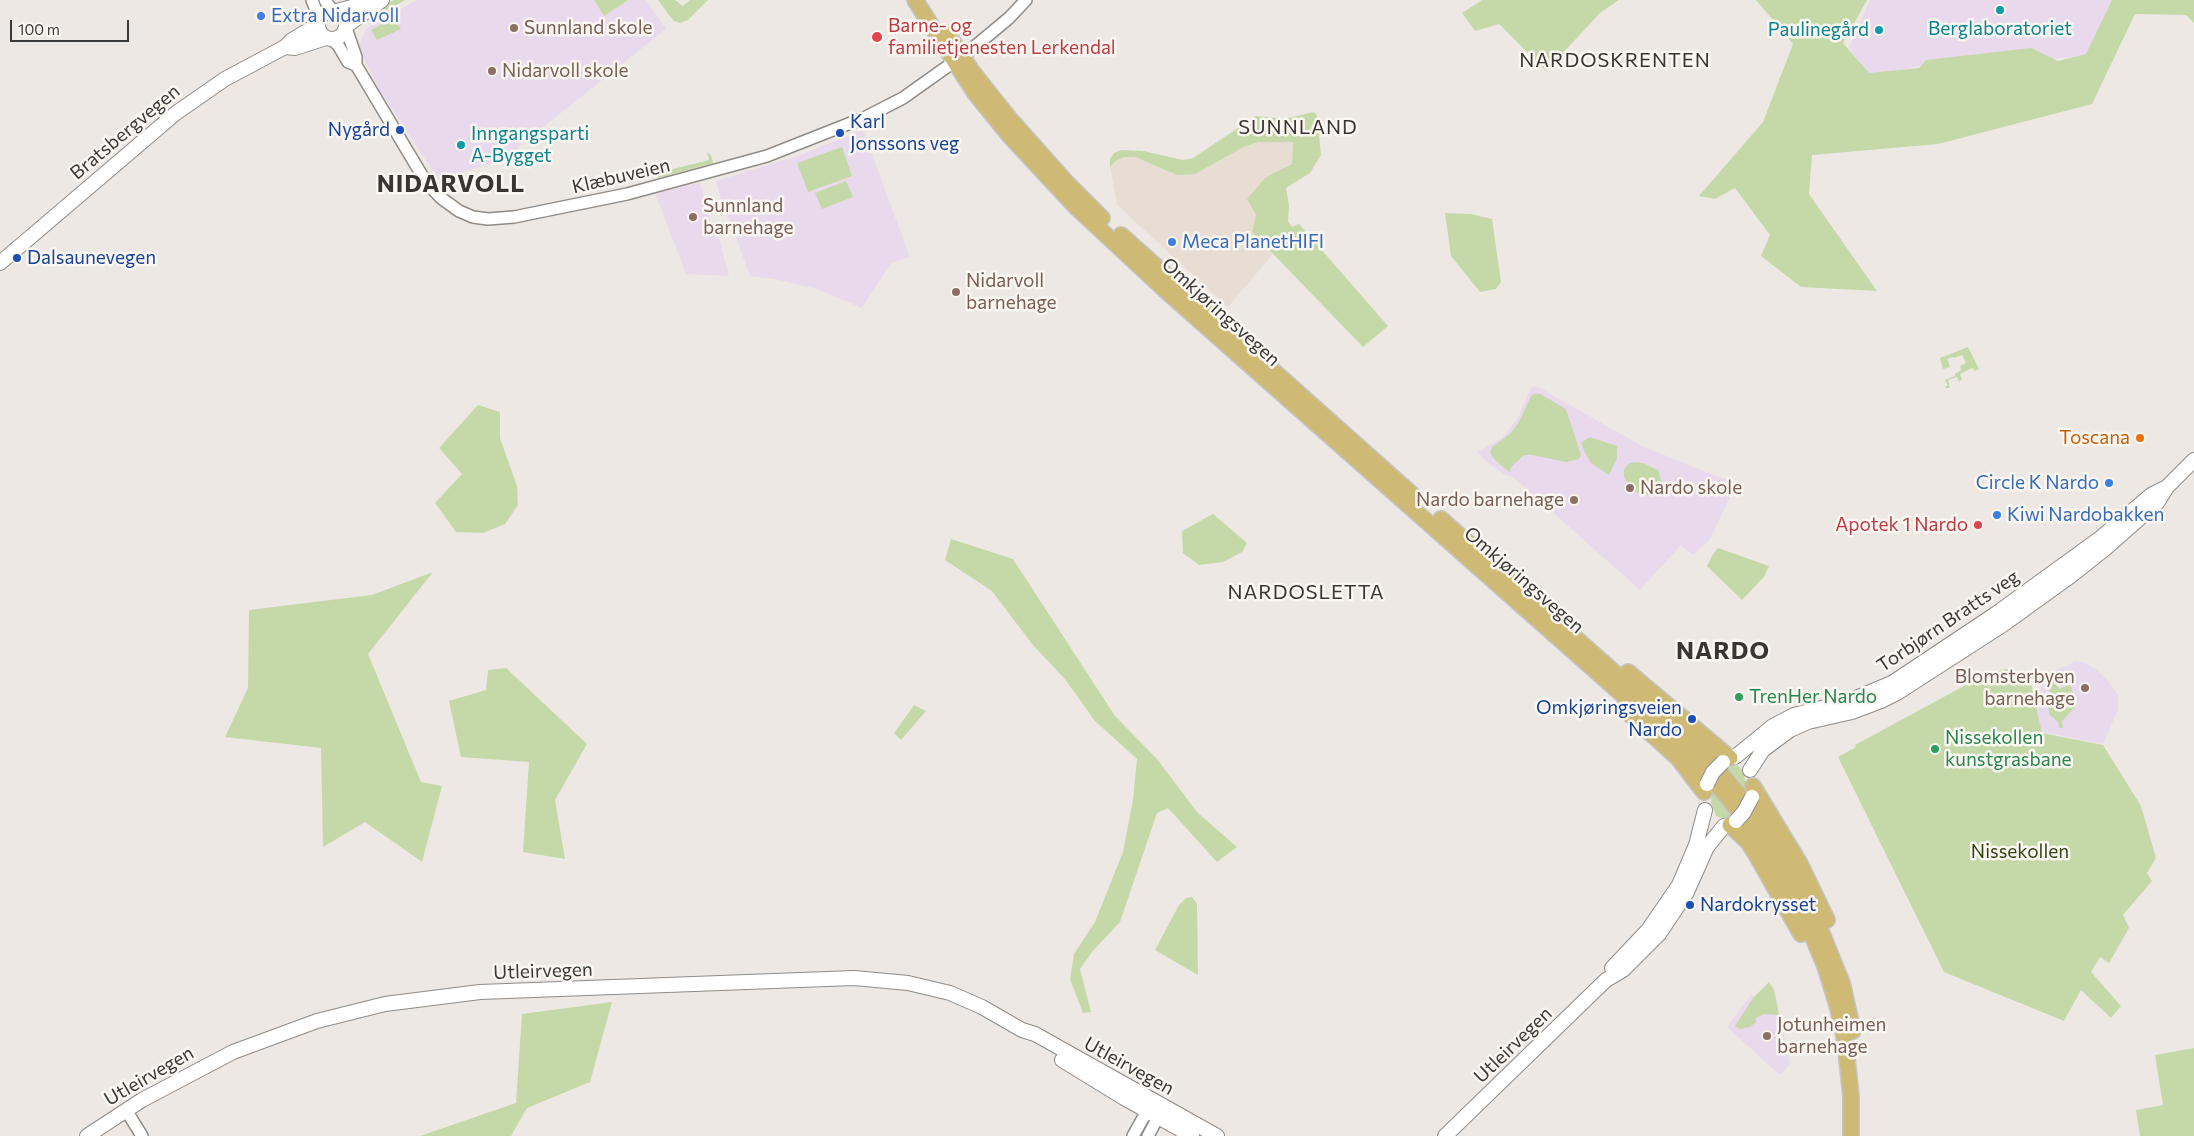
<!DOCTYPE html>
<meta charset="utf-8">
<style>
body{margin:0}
#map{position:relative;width:2194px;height:1136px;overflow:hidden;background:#ede8e4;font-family:Commissioner,sans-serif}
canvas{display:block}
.scale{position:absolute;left:10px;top:20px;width:119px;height:22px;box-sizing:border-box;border:2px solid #3b3937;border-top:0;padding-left:6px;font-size:15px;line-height:18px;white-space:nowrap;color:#3b3937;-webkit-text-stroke:4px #faf6f1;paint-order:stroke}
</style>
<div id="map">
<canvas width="2194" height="1136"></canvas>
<div class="scale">100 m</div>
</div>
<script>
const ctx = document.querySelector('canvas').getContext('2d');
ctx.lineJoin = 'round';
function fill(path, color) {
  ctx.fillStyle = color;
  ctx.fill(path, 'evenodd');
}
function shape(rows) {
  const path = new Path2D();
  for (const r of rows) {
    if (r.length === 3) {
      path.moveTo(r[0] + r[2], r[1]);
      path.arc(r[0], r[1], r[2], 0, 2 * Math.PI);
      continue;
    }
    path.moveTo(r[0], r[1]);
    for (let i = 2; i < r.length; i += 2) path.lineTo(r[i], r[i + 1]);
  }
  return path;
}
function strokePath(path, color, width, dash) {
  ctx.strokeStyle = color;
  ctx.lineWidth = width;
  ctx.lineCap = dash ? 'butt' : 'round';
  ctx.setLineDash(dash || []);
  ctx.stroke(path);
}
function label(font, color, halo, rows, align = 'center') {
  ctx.font = font + ' Commissioner,sans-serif';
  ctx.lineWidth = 5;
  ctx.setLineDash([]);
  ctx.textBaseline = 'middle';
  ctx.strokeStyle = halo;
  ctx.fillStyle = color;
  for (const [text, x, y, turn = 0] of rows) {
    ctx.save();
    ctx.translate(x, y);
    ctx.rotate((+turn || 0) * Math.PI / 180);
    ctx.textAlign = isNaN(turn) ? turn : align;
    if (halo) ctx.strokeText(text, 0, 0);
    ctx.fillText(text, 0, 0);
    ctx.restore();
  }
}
fill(shape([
 [1259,142,1293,142,1292,164,1266,177,1252,232,1273,254,1228,307,1117,205,1110,167,1117,160,1125,157,1135,157,1177,175,1195,174,1244,147]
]), '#e8ddd3');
fill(shape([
 [417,0,646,0,666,29,502,160,439,180,380,91,360,51,360,43,367,28],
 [1870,0,2113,0,2096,55,2047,59,1965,56,1868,77,1849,47],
 [863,130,910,257,891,263,862,308,817,289,775,279,750,276,730,221,724,211,716,181,800,155],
 [700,183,711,223,716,227,729,276,686,274,655,193],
 [1532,386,1540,388,1642,446,1736,484,1710,539,1693,555,1681,545,1640,590,1512,476,1505,475,1482,458,1478,452,1502,438,1518,418],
 [2074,661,2085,663,2098,671,2107,680,2118,695,2118,710,2103,744,2035,730,2035,723,2041,687,2049,676,2058,669,2070,665],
 [1769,986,1774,987,1790,1064,1780,1075,1727,1027,1751,995,1753,997]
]), '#e9d9ec');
fill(shape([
 [394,0,405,0,369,21,366,15],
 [594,0,628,0,604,16],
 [658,0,675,0,683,6,690,0,708,0,688,20,680,23,674,21,669,15],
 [1482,0,1619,0,1601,12,1546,71,1499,24,1475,31,1462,13],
 [1756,0,1867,0,1843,43,1869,73,1919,68,1926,60,2031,48,2058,61,2086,54,2112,0,2194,0,2194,23,2186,15,2135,14,2092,104,1938,144,1812,155,1809,194,1877,291,1801,287,1761,256,1770,235,1735,188,1715,199,1699,196,1763,122,1793,44],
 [393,18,401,29,377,40,371,30],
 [1313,112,1317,115,1321,155,1310,173,1286,188,1289,205,1288,221,1292,227,1299,224,1388,326,1363,347,1252,232,1256,215,1247,199,1266,177,1292,164,1293,142,1259,142,1244,147,1195,174,1177,175,1135,157,1125,157,1117,160,1110,167,1110,159,1114,153,1121,150,1143,151,1183,160,1193,158,1256,116,1285,119],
 [842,147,852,176,808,192,797,163],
 [707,152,711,155,713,163,658,178,657,173,709,160],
 [846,181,853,197,822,209,815,193],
 [1445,213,1471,214,1492,219,1501,282,1496,289,1480,292,1451,256],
 [1968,347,1979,369,1975,371,1972,368,1960,374,1962,379,1959,382,1957,377,1948,380,1950,388,1946,388,1945,386,1948,386,1945,380,1955,376,1955,374,1961,370,1960,366,1966,363,1962,355,1954,358,1953,357,1947,359,1950,367,1943,369,1940,358],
 [1534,394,1540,394,1566,409,1581,455,1579,459,1566,462,1532,455,1524,455,1512,466,1509,472,1495,460,1490,453,1492,447,1511,433,1519,422,1531,396],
 [478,405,500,412,500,438,517,486,518,505,505,524,483,533,456,532,435,503,462,474,439,448],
 [1590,437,1617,446,1617,458,1609,475,1591,463,1585,453,1581,443],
 [1634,462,1643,463,1658,470,1662,483,1657,492,1644,496,1630,489,1624,476,1624,470,1628,464],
 [1213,514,1247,543,1242,552,1223,562,1199,565,1183,553,1182,531],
 [951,539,1013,559,1115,716,1157,759,1197,812,1237,847,1217,862,1168,808,1157,813,1120,922,1092,952,1080,969,1091,1012,1083,1013,1070,979,1074,954,1095,922,1123,852,1133,800,1137,759,1095,721,1064,678,1032,644,992,591,945,560],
 [1718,548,1769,566,1764,577,1742,600,1707,566,1713,554],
 [433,572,368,654,421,782,442,786,422,862,365,822,323,847,321,748,225,737,248,688,249,610,372,595],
 [506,668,587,744,555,800,565,859,523,852,529,762,461,757,449,701,486,690,488,670],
 [2006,669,2029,674,2042,733,2103,745,2141,806,2156,858,2147,873,2152,881,2123,915,2129,928,2109,963,2100,957,2091,972,2121,1006,2111,1018,2081,990,2064,1021,1944,972,1838,757,1856,747,1855,745,1975,680],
 [2059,672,2061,675,2054,680,2059,689,2070,684,2077,705,2062,721,2063,728,2059,728,2058,722,2049,714,2048,705,2050,692,2046,684,2050,682,2051,677],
 [914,705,926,711,901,740,894,733],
 [1730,765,1738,766,1744,772,1746,790,1727,767],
 [1712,789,1733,815,1730,817,1723,819,1716,816,1711,803],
 [1192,897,1197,904,1198,975,1155,950,1179,905,1186,898],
 [1769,982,1774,990,1779,1015,1764,1014,1756,1018,1756,1022,1750,1027,1740,1029,1735,1026,1753,998],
 [612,1002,590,1082,527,1108,511,1136,420,1136,516,1103,522,1014],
 [2194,1048,2194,1136,2140,1136,2136,1110,2163,1105,2155,1055]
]), '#c5d9a8');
const tertiary = shape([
 [312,0,319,18],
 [325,0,332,10],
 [346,28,356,57,356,65,426,182,441,198,459,211,473,217,488,219,514,217,627,194,767,156,866,117,903,98,948,66],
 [331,39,338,45,348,62,356,65],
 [967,53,1009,18,1026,0],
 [126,1110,142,1136],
 [1133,1136,1147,1111,1154,1106],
 [1148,1136,1158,1117,1158,1110]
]);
const secondary = shape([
 [332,25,14],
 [337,11,366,3,375,4],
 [346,26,382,0],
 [285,47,295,48,326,38],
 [0,263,176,113,225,79,285,47,292,40,317,25],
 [1735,757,1773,726,1794,715,1849,701,1892,683,1997,613,2099,539,2151,495,2167,487],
 [1750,770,1763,750,1790,730,1808,722,1852,712,1881,701,1897,693,2004,624,2072,575,2106,548,2157,503,2167,487,2194,460],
 [1612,968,1648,930,1679,885,1696,845,1705,810],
 [1062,1060,1124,1098,1192,1136],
 [87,1136,142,1100,233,1052,317,1021,385,1004,480,992,854,978,908,983,950,993,982,1007,1022,1030,1035,1034,1217,1136],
 [1445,1136,1606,980,1623,970,1659,934,1687,892,1707,847,1724,826]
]);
const trunk = shape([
 [915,0,975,93,1009,135,1076,207,1165,290,1676,742,1726,795,1758,838,1779,872,1810,930,1825,966,1838,1008,1845,1041,1851,1096,1851,1136],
 [947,33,971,70,1009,118,1066,182,1102,218],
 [1121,235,1416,498],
 [1441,519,1685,735,1704,754,1741,797,1755,814,1788,867,1819,926,1842,983,1853,1031],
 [1628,672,1730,758],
 [1623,708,1678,758,1704,792],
 [1753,786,1800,864,1827,920],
 [1730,825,1748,842,1757,856,1801,934]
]);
strokePath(tertiary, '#8f8b87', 14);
strokePath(secondary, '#8f8b87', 16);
strokePath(trunk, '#c4c4c3', 18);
strokePath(tertiary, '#fff', 11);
strokePath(secondary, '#fff', 14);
strokePath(trunk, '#ceba74', 15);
const secondaryBridge = shape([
 [1707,784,1713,772,1723,762],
 [1736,821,1744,812,1752,797]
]);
strokePath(secondaryBridge, '#8f8b87', 16, []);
strokePath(secondaryBridge, '#fff', 14);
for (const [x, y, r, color] of [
 [2000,10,5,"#0f9aa8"],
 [261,16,5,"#3f7fe0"],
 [514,28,5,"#8d6e63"],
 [1879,30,5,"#0f9aa8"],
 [877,37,6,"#e0444e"],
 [492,71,5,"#8d6e63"],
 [400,130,5,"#1a4fb4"],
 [840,133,5,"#1a4fb4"],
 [461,145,5,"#0f9aa8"],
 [693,217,5,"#8d6e63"],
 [1172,242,5,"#3f7fe0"],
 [17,258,5,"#1a4fb4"],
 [956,292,5,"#8d6e63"],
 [2140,438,5,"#e8710a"],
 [2109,483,5,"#3f7fe0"],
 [1630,488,5,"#8d6e63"],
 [1574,500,5,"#8d6e63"],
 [1997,515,5,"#3f7fe0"],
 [1978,525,5,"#e0444e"],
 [2085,688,5,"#8d6e63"],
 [1739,697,5,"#2e9e5b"],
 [1692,719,5,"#1a4fb4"],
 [1935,749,5,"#2e9e5b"],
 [1690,905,5,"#1a4fb4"],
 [1767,1036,5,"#8d6e63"]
]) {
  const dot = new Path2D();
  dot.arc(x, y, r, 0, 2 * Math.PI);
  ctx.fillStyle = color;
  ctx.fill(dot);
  strokePath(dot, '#faf6f1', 2);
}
label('19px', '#366cbe', '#faf6f1', [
 ["Extra Nidarvoll",271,16],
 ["Meca PlanetHIFI",1182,242],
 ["Circle K Nardo",2099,483,"right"],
 ["Kiwi Nardobakken",2007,515]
], 'left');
label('19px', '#be3a42', '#faf6f1', [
 ["Barne- og",888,26],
 ["familietjenesten Lerkendal",888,48],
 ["Apotek 1 Nardo",1968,525,"right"]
], 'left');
label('19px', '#785e54', '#faf6f1', [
 ["Sunnland skole",524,28],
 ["Nidarvoll skole",502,71],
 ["Sunnland",703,206],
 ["barnehage",703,228],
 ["Nidarvoll",966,281],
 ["barnehage",966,303],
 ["Nardo skole",1640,488],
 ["Nardo barnehage",1564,500,"right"],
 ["Blomsterbyen",2075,677,"right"],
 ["barnehage",2075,699,"right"],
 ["Jotunheimen",1777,1025],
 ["barnehage",1777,1047]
], 'left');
label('19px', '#0d838f', '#faf6f1', [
 ["Berglaboratoriet",2000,29],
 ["Paulinegård",1869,30,"right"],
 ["Inngangsparti",471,134,"left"],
 ["A-Bygget",471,156,"left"]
]);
label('19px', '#164399', '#faf6f1', [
 ["Karl",850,122],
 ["Jonssons veg",850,144],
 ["Nygård",390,130,"right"],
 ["Dalsaunevegen",27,258],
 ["Omkjøringsveien",1682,708,"right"],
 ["Nardo",1682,730,"right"],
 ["Nardokrysset",1700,905]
], 'left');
label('19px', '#3b3937', '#faf6f1', [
 ["Bratsbergvegen",125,132,-40],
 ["Klæbuveien",621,176,-13],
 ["Omkjøringsvegen",1221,312,42],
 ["Omkjøringsvegen",1524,580,41],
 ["Torbjørn Bratts veg",1948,621,-34],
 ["Utleirvegen",543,971,-2],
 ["Utleirvegen",1513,1045,-44],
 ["Utleirvegen",1129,1066,29],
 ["Utleirvegen",149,1076,-30]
]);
label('19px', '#c56008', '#faf6f1', [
 ["Toscana",2130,438]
], 'right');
label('19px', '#27864d', '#faf6f1', [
 ["TrenHer Nardo",1749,697],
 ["Nissekollen",1945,738],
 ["kunstgrasbane",1945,760]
], 'left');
label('19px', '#344413', '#faf6f1', [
 ["Nissekollen",2020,852]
]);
ctx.letterSpacing = '1px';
label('20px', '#393532', '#faf6f1', [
 ["NARDOSKRENTEN",1615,60],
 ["SUNNLAND",1298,127],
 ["NARDOSLETTA",1306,592]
]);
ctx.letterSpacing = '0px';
ctx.letterSpacing = '1px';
label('bold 24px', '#393532', '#faf6f1', [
 ["NIDARVOLL",451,184],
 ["NARDO",1723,651]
]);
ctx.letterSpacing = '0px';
</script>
